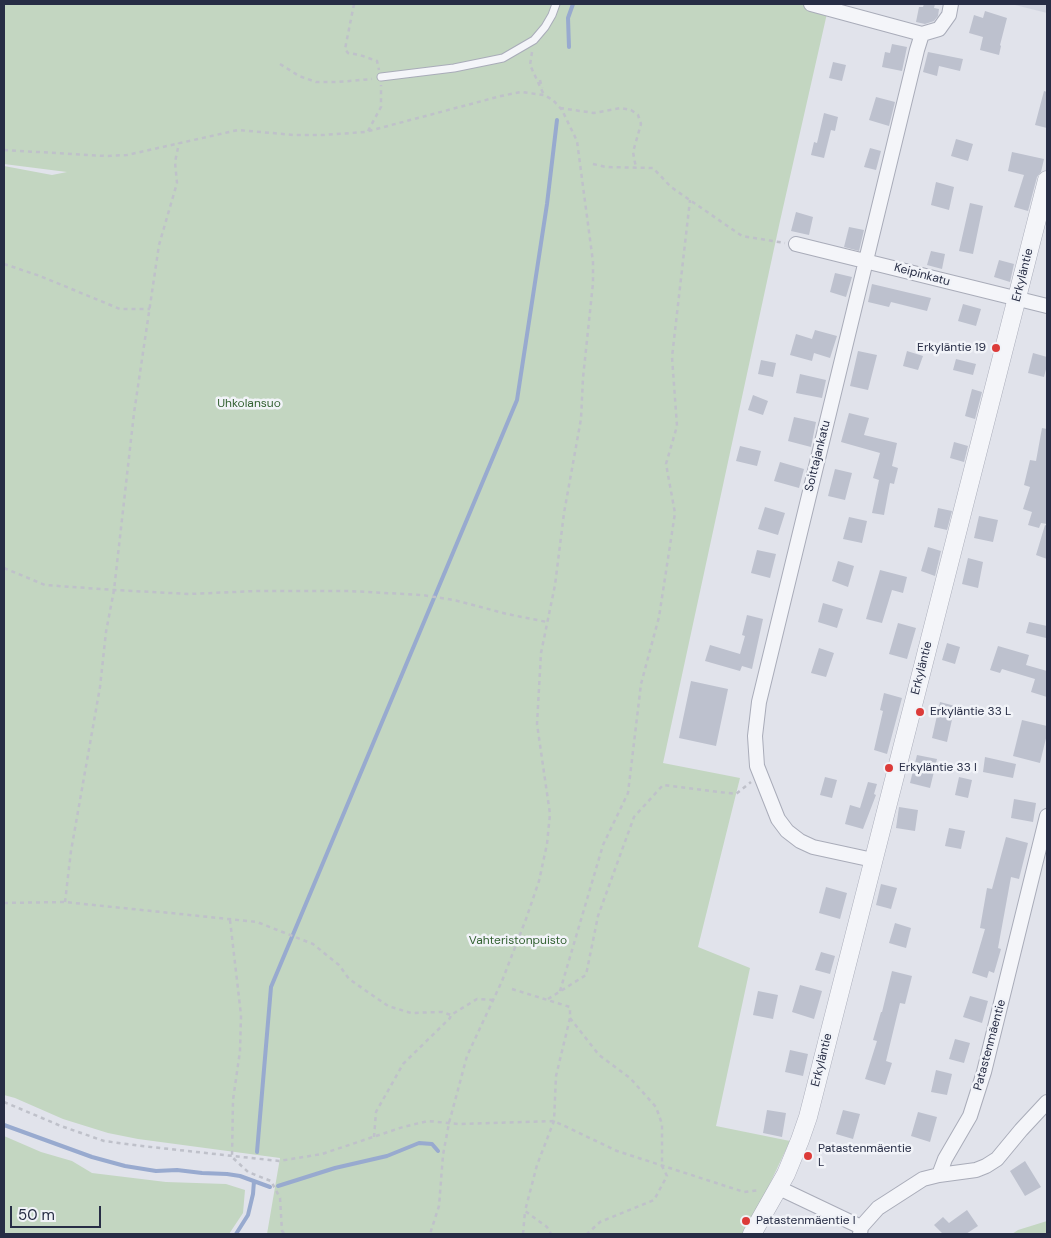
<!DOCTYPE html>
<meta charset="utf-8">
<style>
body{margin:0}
#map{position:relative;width:1051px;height:1238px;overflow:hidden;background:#e1e3eb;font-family:"DM Sans",sans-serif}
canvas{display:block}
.frame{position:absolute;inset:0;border:5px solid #272d45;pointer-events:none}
.scale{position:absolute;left:10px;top:1206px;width:91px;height:22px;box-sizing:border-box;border:2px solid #272d45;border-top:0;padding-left:6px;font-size:15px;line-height:18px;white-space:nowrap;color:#272d45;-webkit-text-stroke:4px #f1f3f8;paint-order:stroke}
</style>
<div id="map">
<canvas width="1051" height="1238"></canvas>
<div class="frame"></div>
<div class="scale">50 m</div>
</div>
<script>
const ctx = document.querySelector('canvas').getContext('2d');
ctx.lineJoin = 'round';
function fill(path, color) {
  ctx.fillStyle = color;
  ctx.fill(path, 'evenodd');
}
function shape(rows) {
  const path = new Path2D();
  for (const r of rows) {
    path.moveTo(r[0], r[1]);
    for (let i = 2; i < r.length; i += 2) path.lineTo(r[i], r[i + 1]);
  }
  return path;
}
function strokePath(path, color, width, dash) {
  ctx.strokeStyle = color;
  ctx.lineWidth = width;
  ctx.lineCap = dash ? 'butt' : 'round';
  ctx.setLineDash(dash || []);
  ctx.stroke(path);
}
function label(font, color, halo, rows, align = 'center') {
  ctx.font = font + ' "DM Sans",sans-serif';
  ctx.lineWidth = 5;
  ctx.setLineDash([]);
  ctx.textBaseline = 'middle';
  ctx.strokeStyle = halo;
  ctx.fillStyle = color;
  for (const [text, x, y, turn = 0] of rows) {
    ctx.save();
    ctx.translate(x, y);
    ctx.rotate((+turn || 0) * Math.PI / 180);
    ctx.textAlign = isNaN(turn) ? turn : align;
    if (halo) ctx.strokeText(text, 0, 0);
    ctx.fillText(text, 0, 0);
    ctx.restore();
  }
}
fill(shape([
 [1011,4,1047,4,1047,13]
]), '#d2d5e0');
fill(shape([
 [4,4,818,4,828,9,780,221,663,763,740,778,698,947,750,968,716,1126,790,1141,746,1234,267,1234,280,1158,138,1139,108,1133,63,1119,15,1098,4,1095,4,166,52,175,67,172,4,164],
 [4,1136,41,1152,72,1161,92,1173,166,1182,226,1184,245,1190,243,1213,229,1234,4,1234],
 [1047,1221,1047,1234,1012,1234,1018,1230]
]), '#c3d6c1');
strokePath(shape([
 [569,47,568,18,573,4],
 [4,1125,92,1157,125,1166,156,1171,177,1170,202,1173,227,1174,240,1176,270,1187],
 [257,1152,271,987,517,400,547,204,557,120],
 [278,1186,335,1168,387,1156,419,1143,432,1144,438,1151],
 [236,1234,248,1215,253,1194,254,1181]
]), '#98aacf', 4);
fill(shape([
 [924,4,935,4,934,8,939,9,938,16,934,21,925,24,916,22,919,7,923,7],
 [985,11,1007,18,1000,45,1001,46,999,55,980,50,983,37,969,33,974,15,983,18],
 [892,44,907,47,902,71,882,67,885,52,890,53],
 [928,52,963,59,960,71,939,66,937,76,923,72],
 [833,62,846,65,842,81,829,78],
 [1044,91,1047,92,1047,128,1035,125],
 [876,97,895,102,889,126,869,120],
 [824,113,838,117,835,131,831,130,824,158,811,155,814,142,817,143],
 [956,139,973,144,968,161,951,156],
 [870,148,881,151,876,170,864,167],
 [1012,152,1044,159,1041,172,1037,177,1028,211,1014,207,1024,175,1008,171],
 [936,182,954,187,949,210,931,205],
 [970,203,983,206,973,254,959,251],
 [796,212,813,217,809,235,791,231],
 [849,227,864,230,859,251,844,247],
 [931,251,945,254,942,269,927,265],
 [999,260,1014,264,1010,282,994,277],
 [835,273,852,277,846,297,830,292],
 [872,284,931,298,927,311,891,302,889,307,868,302],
 [963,304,981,309,976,326,958,321],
 [815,330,837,336,830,358,814,353,812,361,790,355,796,334,812,339],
 [858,351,877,355,868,390,850,386],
 [907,351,923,356,918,370,903,366],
 [1033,353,1047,357,1047,365,1044,377,1028,373],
 [956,359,976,364,973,375,953,370],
 [761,360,776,363,773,377,758,374],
 [800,374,826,380,822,398,796,393],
 [972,389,982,392,975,419,965,416],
 [753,395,768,401,763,415,748,410],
 [849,413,869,418,864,435,897,443,892,466,898,468,894,484,890,483,884,515,872,513,879,480,873,478,880,453,841,442],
 [794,417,816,422,811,447,788,441],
 [1042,428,1047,429,1047,524,1041,523,1039,528,1028,525,1032,512,1023,509,1030,487,1024,485,1030,460,1036,461],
 [954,442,968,446,964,462,950,458],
 [740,446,761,451,757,466,736,461],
 [780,462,804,469,799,488,774,481],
 [835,469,852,473,845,500,828,496],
 [765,507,785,513,778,535,758,529],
 [938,508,952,511,947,530,934,527],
 [979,516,998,520,993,542,974,538],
 [849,517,867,521,862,543,843,539],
 [1045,525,1047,526,1047,559,1036,555],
 [928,547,941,551,935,576,921,571],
 [757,550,776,554,770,578,751,573],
 [968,558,983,562,978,588,962,584],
 [838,561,854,566,848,587,832,581],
 [880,570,907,577,903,593,892,590,882,623,866,619],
 [823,603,843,609,837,628,818,622],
 [747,615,763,619,752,669,742,666,740,671,705,661,710,645,740,654,745,636,742,635],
 [1029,622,1047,626,1046,638,1026,633],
 [898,623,916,628,907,659,889,654],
 [947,643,960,647,955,664,942,660],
 [998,646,1029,655,1026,665,1047,671,1047,697,1031,692,1035,679,1002,669,1000,673,990,670],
 [819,648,834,653,826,677,811,673],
 [691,681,728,689,716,746,679,738],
 [884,693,902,698,887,754,874,750,883,711,880,710],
 [940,702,955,706,947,742,932,738],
 [1022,720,1047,726,1047,734,1040,763,1013,756],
 [917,755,937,759,930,788,910,783],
 [985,757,1016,764,1013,778,983,772],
 [825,777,837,780,832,798,820,795],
 [959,777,972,780,968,798,955,795],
 [868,782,877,784,874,794,876,795,863,829,845,824,850,805,860,808],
 [1014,799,1036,803,1033,822,1011,818],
 [899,807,918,810,915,831,896,828],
 [949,828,965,831,961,849,945,846],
 [1006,837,1028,843,1019,879,1011,877,998,948,1001,949,994,973,989,971,987,978,972,973,985,929,980,928,987,888,992,889],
 [881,884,897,888,891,909,876,905],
 [826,887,847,893,840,919,819,913],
 [895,923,911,928,906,948,889,943],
 [821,952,835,956,830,974,815,970],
 [892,971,912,976,905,1004,900,1003,886,1061,892,1063,885,1085,865,1079,877,1041,873,1040,881,1012,882,1012],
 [800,985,822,991,814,1019,792,1012],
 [758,991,778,995,773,1019,753,1015],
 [970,996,988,1001,982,1023,963,1017],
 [955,1039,970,1043,964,1063,949,1059],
 [790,1050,808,1054,803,1076,785,1072],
 [936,1070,952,1074,947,1095,931,1092],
 [767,1110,786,1113,782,1137,763,1133],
 [843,1110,860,1114,853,1139,836,1134],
 [918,1112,937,1117,930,1142,911,1136],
 [1025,1161,1041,1187,1025,1196,1010,1171],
 [967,1210,978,1226,966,1234,943,1234,934,1225,943,1217,949,1223]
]), '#bdc1ce');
const service = shape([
 [381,77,454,68,503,58,534,40,545,27,552,15,556,4]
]);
const minor = shape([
 [811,4,922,34],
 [796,244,1047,306],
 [873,860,813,847,800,841,787,831,778,819,757,766,755,736,759,702,917,50,922,34,939,29,949,15,951,4],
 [939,1175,976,1170,986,1166,997,1159,1021,1130,1047,1102],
 [779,1188,861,1227],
 [860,1234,861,1227,878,1208,923,1179,939,1175,945,1159,970,1116,984,1072,1047,816]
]);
const tertiary = shape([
 [752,1234,786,1174,800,1140,808,1117,1047,180]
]);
strokePath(service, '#a9acb9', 9);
strokePath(minor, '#a9acb9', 16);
strokePath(tertiary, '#a9acb9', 19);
strokePath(shape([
 [354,4,345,49,348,53,360,55,377,61,379,70],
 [532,52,530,65,544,95],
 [280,64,299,76,316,82,338,82,372,79],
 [540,80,542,88],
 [560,108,594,113,621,108,631,110,638,115,641,124,633,152,636,168],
 [368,131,381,107,381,85],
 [4,150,106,156,127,155,238,130,294,135,323,135,365,132,501,96,521,92,544,95,553,100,562,110,577,141,593,262,593,283,583,378,581,419,564,513,555,585,541,653,537,724,550,814,547,844,539,881,526,919,502,981,467,1056,449,1123,443,1155,439,1206,430,1234],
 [593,164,606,167,653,168,671,187,742,236,785,243],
 [4,264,40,276,120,309,150,309],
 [4,568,45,585,114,590,189,594,256,591,349,591,422,595,454,600,507,614,547,622],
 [65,902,71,851,100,687,106,632,114,590,134,413,159,245,177,183,175,162,179,143],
 [4,903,65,902,257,922,313,944,339,965,349,979,388,1006,411,1013,442,1012,451,1015],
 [230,920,241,1015,240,1051,233,1100,232,1157,248,1172,271,1181,280,1198,282,1231,285,1234],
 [512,989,570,1007,570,1018,556,1076,554,1121,537,1165,525,1211,547,1227,551,1234],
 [560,991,603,845,628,793,641,684,659,617,675,513,666,464,677,426,672,357,690,200],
 [548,999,586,975,598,916,634,817,663,785,736,794,751,782],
 [570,1018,599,1055,630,1078,656,1107,662,1124,662,1166,667,1176,654,1200,600,1222,587,1234],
 [4,1102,61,1126,104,1141,142,1146,279,1161,322,1154,403,1127,428,1121,458,1124,554,1121,617,1151,744,1192,760,1190],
 [374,1137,376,1112,403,1064,450,1018,451,1015,477,999,494,1000],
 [523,1234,525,1211]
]), '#bfc1ca', 2.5, [4, 4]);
strokePath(service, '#f4f5f9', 7);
strokePath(minor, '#f4f5f9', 14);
strokePath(tertiary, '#f4f5f9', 18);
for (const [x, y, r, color] of [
 [996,348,5,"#dc3b39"],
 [920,712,5,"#dc3b39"],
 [889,768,5,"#dc3b39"],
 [808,1156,5,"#dc3b39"],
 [746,1221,5,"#dc3b39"]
]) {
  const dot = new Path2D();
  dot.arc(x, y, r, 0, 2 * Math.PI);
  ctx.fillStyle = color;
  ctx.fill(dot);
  strokePath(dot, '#f1f3f8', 2);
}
label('12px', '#272d45', '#f1f3f8', [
 ["Keipinkatu",922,275,15],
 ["Erkyläntie",1023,275,-76],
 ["Soittajankatu",818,456,-76],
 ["Erkyläntie",922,668,-76],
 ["Patastenmäentie",990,1045,-75],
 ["Erkyläntie",822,1060,-76]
]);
label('12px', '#272d45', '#f1f3f8', [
 ["Erkyläntie 19",986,348,"right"],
 ["Erkyläntie 33 L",930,712],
 ["Erkyläntie 33 I",899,768],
 ["Patastenmäentie",818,1149],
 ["L",818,1163],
 ["Patastenmäentie I",756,1221]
], 'left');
label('12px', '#346233', '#f1f3f8', [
 ["Uhkolansuo",249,404],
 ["Vahteristonpuisto",518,941]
]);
</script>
